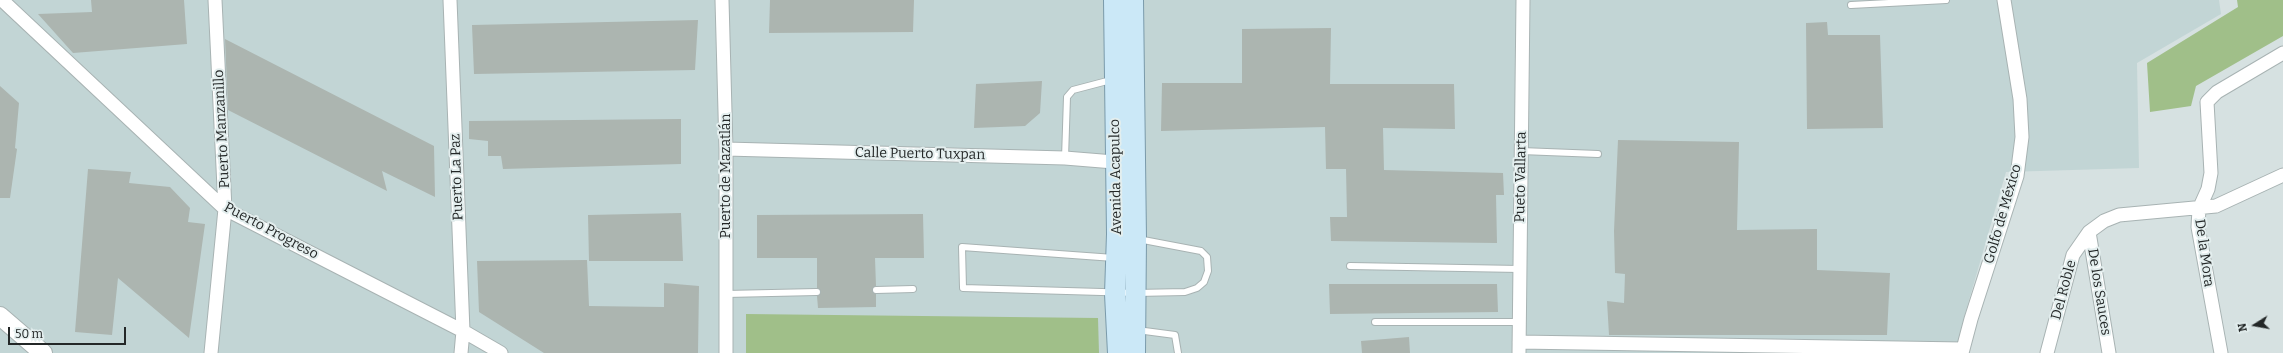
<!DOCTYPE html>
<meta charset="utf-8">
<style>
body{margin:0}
#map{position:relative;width:2283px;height:353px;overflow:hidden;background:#d6e1e1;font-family:Bitter,serif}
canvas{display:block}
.north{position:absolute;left:2235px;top:305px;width:40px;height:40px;-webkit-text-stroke:3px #e3eeee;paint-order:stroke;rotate:259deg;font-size:11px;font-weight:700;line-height:16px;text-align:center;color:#232727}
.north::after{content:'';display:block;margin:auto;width:14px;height:18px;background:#232727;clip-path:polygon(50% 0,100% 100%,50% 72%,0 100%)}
.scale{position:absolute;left:8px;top:327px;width:118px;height:18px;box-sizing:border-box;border:2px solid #232727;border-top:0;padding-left:5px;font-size:12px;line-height:14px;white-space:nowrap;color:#232727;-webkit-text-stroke:3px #e3eeee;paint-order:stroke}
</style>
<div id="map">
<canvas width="2283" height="353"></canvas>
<div class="north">N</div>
<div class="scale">50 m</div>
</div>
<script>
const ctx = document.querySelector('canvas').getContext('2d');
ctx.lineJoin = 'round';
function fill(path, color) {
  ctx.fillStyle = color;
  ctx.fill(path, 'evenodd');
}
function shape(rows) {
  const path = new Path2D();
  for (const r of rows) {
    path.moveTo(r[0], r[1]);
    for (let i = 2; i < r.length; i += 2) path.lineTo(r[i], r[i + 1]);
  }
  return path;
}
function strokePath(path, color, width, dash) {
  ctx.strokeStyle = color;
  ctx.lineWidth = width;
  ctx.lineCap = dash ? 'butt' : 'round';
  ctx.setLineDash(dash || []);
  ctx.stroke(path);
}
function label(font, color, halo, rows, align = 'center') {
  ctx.font = font + ' Bitter,serif';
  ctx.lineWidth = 4;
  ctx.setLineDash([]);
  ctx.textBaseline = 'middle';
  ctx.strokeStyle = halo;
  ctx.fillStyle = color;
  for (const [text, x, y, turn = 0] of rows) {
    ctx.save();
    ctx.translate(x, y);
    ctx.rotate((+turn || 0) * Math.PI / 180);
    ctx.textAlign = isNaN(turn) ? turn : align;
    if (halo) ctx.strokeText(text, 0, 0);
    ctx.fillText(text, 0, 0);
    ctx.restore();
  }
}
fill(shape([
 [0,0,2219,0,2221,14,2137,63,2139,168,2006,172,1963,321,1961,353,0,353]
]), '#c2d5d5');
fill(shape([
 [2237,0,2283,0,2283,36,2196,86,2191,106,2150,112,2147,63,2238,7],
 [746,314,1098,318,1099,353,746,353]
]), '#a0bf89');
fill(shape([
 [91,0,184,0,187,44,73,53,38,14,92,12],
 [770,0,914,0,913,32,769,33],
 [698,20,695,70,474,74,472,25],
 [1827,22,1828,35,1880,35,1883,128,1807,129,1806,23],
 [1331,28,1330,84,1454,84,1455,129,1383,128,1384,170,1503,173,1504,195,1496,195,1497,243,1331,241,1330,217,1347,217,1346,169,1326,169,1325,127,1161,131,1162,83,1242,83,1242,29],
 [225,39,434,146,435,197,382,171,387,191,228,110],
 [1042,81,1040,113,1025,126,974,128,976,84],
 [0,86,19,103,15,148,17,149,10,198,0,198],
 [681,119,681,164,503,169,501,156,488,156,488,141,469,139,469,121],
 [1618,140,1739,142,1737,230,1817,229,1817,270,1890,273,1887,335,1609,335,1607,301,1624,303,1625,274,1615,273,1614,231],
 [88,169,131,172,129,183,170,187,190,208,188,222,205,224,189,338,118,278,112,335,75,332],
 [681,213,683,261,589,261,588,215],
 [923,214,924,258,875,258,876,286,872,290,876,294,876,307,818,308,817,296,821,292,817,288,817,258,757,258,757,215],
 [587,260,589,306,664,307,664,283,699,286,698,353,544,353,479,312,477,261],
 [1329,284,1497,284,1498,312,1330,314],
 [1409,337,1410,353,1362,353,1361,341]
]), '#acb5b0');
const lane = shape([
 [1851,5,1946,0],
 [1521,151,1598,154],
 [1065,158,1067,97,1073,90,1111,80],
 [1114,258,962,247,963,288,1136,293,1185,292,1197,288,1204,282,1208,271,1207,257,1201,251,1138,239],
 [1350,266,1520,269],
 [876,290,913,289],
 [726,294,817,292],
 [1375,322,1519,322],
 [1137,330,1175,335,1178,353]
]);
const street = shape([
 [2,0,225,209,463,331,501,353],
 [450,0,463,331,461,353],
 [722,0,726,149,726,353],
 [726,149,1065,158,1114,162],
 [2089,232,2109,353],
 [1519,342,1963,349],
 [211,353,225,209,215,0],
 [1519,353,1523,0],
 [1962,353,1971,319,2017,176,2022,137,2020,99,2004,0],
 [2047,353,2073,255,2089,232,2104,221,2119,215,2216,206,2283,175],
 [2221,353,2198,227,2199,209,2208,189,2211,173,2207,102,2217,92,2283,53]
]);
const secondary = shape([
 [0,316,43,353]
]);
const primary = shape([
 [1114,0,1117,234,1115,294,1118,353],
 [1133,0,1136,238,1135,353]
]);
strokePath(lane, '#a8b3b3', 8);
strokePath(street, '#a8b3b3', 15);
strokePath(secondary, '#a8b3b3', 20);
strokePath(primary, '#7a9aaa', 22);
strokePath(lane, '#fff', 6);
strokePath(street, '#fff', 13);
strokePath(secondary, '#fff', 18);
strokePath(primary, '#cbe8f7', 20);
label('14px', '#232727', '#e3eeee', [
 ["Puerto Manzanillo",222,129,-93],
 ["Calle Puerto Tuxpan",920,154,1],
 ["Puerto de Mazatlán",726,176,-90],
 ["Puerto La Paz",457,177,-92],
 ["Avenida Acapulco",1116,177,-91],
 ["Pueto Vallarta",1521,177,-89],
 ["Golfo de México",2003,214,-74],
 ["Puerto Progreso",271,231,28],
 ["De la Mora",2204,253,82],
 ["Del Roble",2064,290,-75],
 ["De los Sauces",2099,292,81]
]);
</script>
